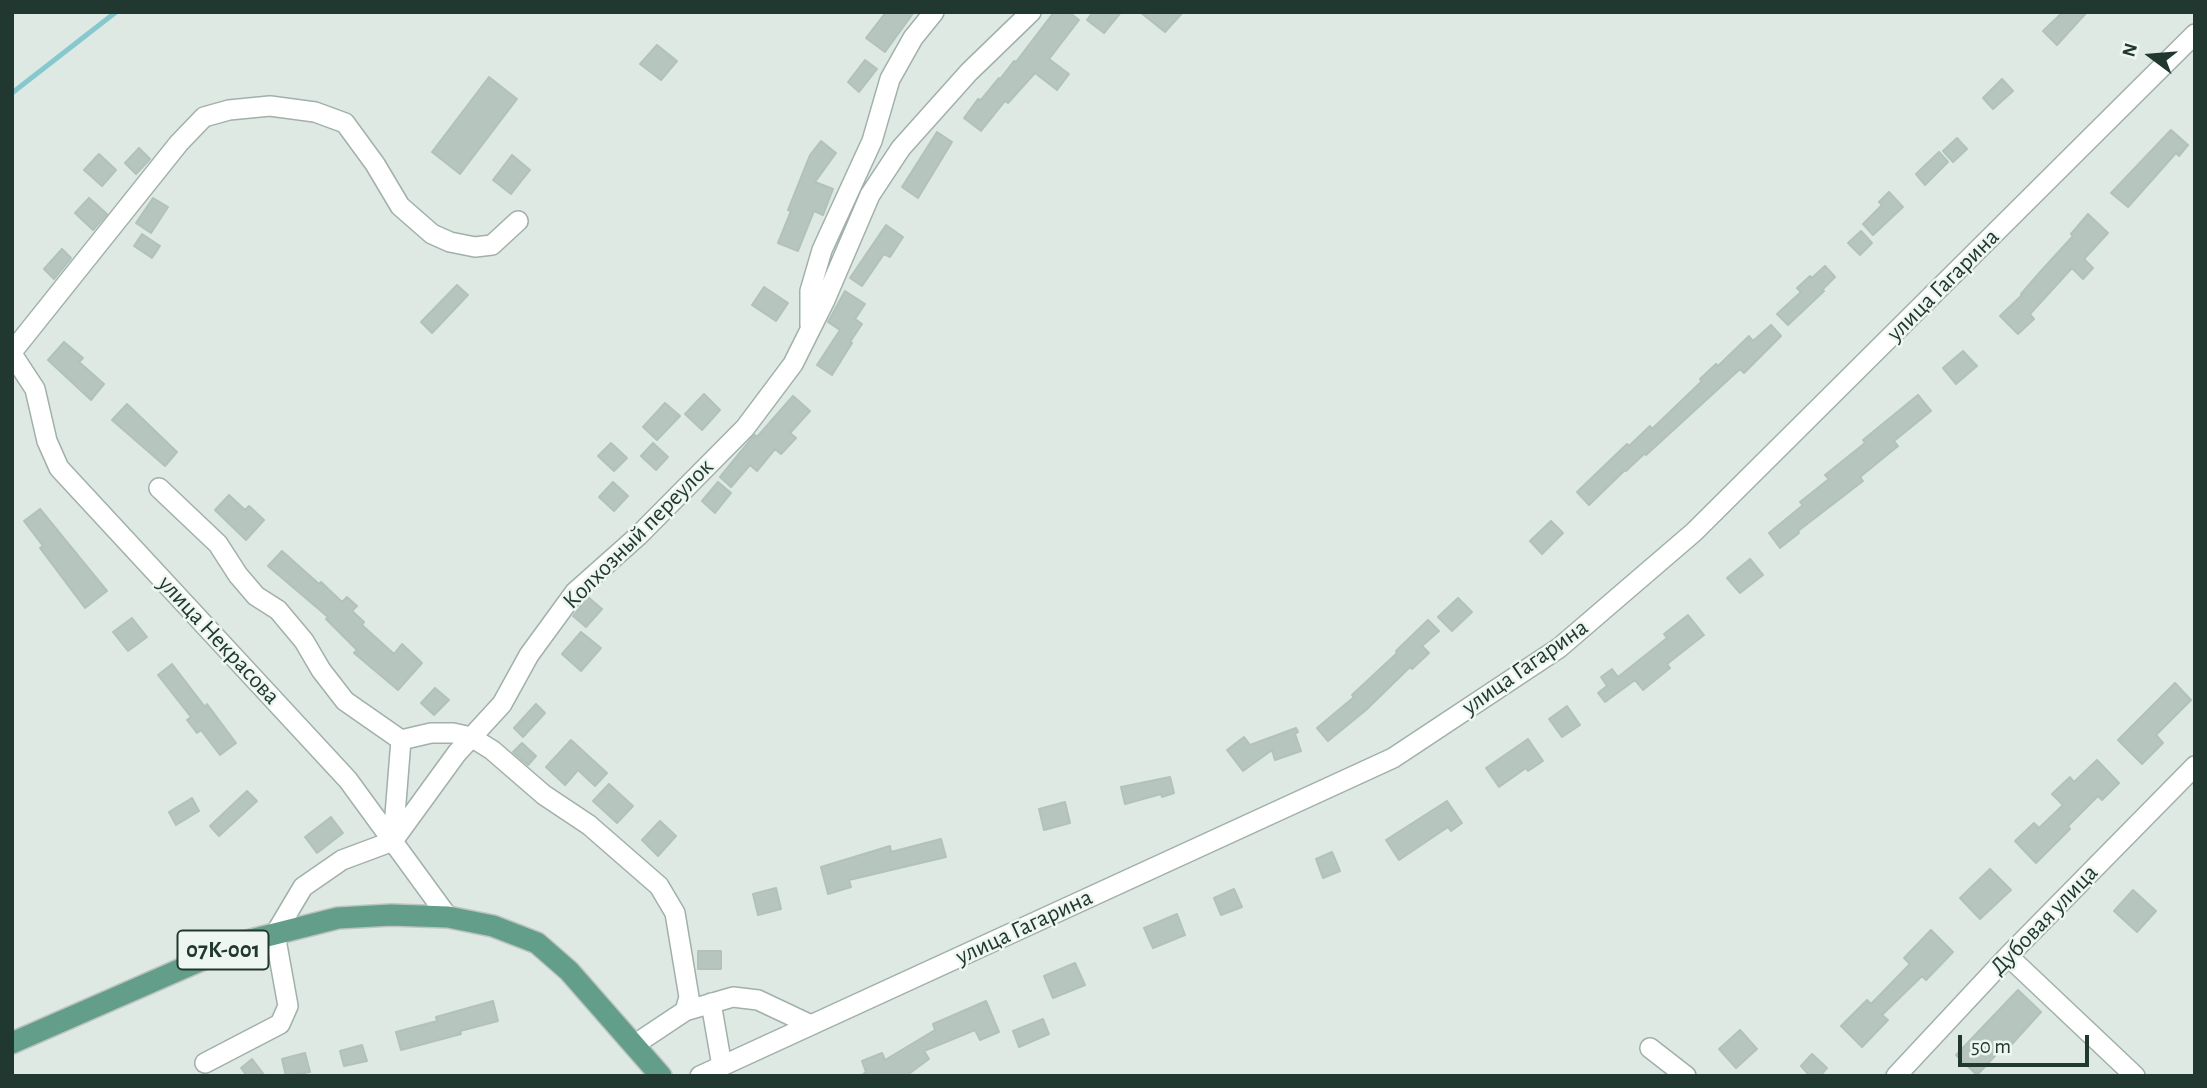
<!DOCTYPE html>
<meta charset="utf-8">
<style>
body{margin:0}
#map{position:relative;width:2207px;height:1088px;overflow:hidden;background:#dee9e3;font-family:"Alegreya Sans",sans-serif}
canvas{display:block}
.frame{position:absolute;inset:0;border:14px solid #203830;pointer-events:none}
.north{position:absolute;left:2116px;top:21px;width:70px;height:70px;-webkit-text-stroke:5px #eef6f1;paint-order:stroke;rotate:286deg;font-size:19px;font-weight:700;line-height:28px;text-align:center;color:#203830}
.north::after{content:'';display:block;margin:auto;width:24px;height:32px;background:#203830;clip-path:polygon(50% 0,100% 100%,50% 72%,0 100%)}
.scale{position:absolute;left:1958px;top:1035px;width:131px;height:32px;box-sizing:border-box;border:4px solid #203830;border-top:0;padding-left:9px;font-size:21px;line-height:24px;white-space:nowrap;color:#203830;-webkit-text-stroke:5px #eef6f1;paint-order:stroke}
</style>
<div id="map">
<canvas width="2207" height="1088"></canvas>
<div class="frame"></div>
<div class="north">N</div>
<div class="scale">50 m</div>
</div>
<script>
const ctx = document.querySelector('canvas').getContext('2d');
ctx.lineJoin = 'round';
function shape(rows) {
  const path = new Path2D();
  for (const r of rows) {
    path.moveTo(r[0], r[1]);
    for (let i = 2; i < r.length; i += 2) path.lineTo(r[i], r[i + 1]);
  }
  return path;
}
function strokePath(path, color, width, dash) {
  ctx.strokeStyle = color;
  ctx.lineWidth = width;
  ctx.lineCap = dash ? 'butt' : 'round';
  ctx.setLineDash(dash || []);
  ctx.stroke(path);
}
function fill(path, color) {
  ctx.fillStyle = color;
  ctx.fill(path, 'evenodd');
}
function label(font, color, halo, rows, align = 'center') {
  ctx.font = font + ' "Alegreya Sans",sans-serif';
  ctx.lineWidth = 5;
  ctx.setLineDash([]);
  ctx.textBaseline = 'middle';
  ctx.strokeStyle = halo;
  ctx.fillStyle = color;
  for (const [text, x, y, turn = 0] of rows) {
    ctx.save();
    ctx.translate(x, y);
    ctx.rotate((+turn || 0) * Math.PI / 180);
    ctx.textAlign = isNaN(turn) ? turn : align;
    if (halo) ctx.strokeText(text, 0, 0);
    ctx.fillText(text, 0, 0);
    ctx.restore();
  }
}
strokePath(shape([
 [12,93,116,12]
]), '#86c8ce', 5);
const building = shape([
 [886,12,914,12,885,52,866,38,886,12],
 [1054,12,1069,12,1079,20,1049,59,1069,74,1057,90,1035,73,1008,103,1005,101,981,131,964,118,978,99,981,100,999,78,1000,79,1014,61,1016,62,1054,12],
 [1093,12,1121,12,1104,33,1087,20,1093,12],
 [1140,12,1183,12,1165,32,1140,12],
 [2063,12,2087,12,2057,45,2043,31,2063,12],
 [657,45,677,61,661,80,640,64,657,45],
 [865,60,877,69,859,92,848,82,865,60],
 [489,77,517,99,460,174,432,152,489,77],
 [2002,79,2013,91,1993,109,1983,98,2002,79],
 [2171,130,2188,145,2179,156,2176,153,2128,207,2111,193,2171,130],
 [937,132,952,142,918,198,902,187,937,132],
 [1957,138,1967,149,1953,162,1943,151,1957,138],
 [821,141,836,153,815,182,833,189,823,215,814,211,798,251,778,243,791,211,788,210,810,155,821,141],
 [139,148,150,159,136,174,125,163,139,148],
 [1939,152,1948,162,1925,185,1916,174,1939,152],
 [99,154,116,170,102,186,84,170,99,154],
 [512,155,530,170,511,194,493,180,512,155],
 [1889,192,1903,207,1873,235,1863,224,1882,205,1879,202,1889,192],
 [89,198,107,214,93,230,75,213,89,198],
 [153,198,168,207,151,233,136,223,153,198],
 [2088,214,2108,233,2084,259,2093,268,2083,279,2072,268,2030,314,2034,319,2018,334,2000,316,2022,295,2021,294,2041,271,2073,236,2071,234,2088,214],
 [886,225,903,237,890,257,884,254,862,286,850,278,886,225],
 [1861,231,1872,243,1860,255,1848,243,1861,231],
 [142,234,160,246,152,258,134,246,142,234],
 [62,249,71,258,54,279,44,269,62,249],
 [1825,266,1835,277,1822,290,1824,291,1788,325,1777,314,1801,292,1797,288,1810,276,1812,278,1825,266],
 [457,285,468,295,432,333,421,322,457,285],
 [764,287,788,303,776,321,752,305,764,287],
 [845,291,865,304,855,319,862,324,850,342,852,343,832,375,817,365,840,330,828,322,845,291],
 [1771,325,1781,336,1744,373,1740,369,1646,455,1645,453,1626,471,1625,470,1589,505,1577,492,1627,444,1629,446,1650,426,1652,429,1702,381,1700,379,1716,364,1718,366,1749,336,1753,341,1771,325],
 [64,342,83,358,79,362,104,384,91,400,48,360,64,342],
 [1963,351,1977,366,1956,384,1943,368,1963,351],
 [704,394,720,410,702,430,685,414,704,394],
 [1918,395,1931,411,1894,441,1898,446,1860,477,1863,481,1798,531,1799,533,1780,548,1769,533,1803,505,1800,502,1829,479,1825,475,1865,443,1863,440,1918,395],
 [793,396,810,411,790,433,796,438,781,454,775,449,757,471,750,465,731,487,720,477,752,438,755,435,757,437,793,396],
 [665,403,680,416,657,440,643,427,665,403],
 [127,404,177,452,165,466,112,420,127,404],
 [611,443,627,458,614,471,598,456,611,443],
 [653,443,668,457,656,470,641,456,653,443],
 [613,482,628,496,614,511,599,497,613,482],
 [718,482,731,493,715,513,702,501,718,482],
 [229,495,245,510,249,506,264,520,246,540,215,510,229,495],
 [40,509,107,591,85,608,40,548,43,546,24,521,40,509],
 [1551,521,1563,533,1542,554,1530,541,1551,521],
 [282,551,319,584,321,582,342,602,347,597,357,606,352,611,364,622,362,625,394,654,402,644,422,663,398,690,354,653,357,650,326,619,328,617,268,566,282,551],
 [1750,559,1763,575,1740,593,1727,578,1750,559],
 [588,597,602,609,586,627,573,616,588,597],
 [1458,598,1472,612,1452,631,1438,617,1458,598],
 [1688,615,1704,635,1667,664,1670,668,1643,690,1635,680,1605,702,1598,693,1607,686,1601,677,1612,669,1618,677,1667,638,1664,634,1688,615],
 [132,618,147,637,128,651,113,632,132,618],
 [1428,620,1439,631,1422,646,1429,653,1412,669,1410,667,1366,710,1328,741,1317,728,1354,697,1352,695,1397,653,1396,651,1428,620],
 [581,632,601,648,581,671,562,654,581,632],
 [172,664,205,707,207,704,236,743,220,755,201,730,197,733,187,720,191,717,158,675,172,664],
 [2175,683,2191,700,2156,735,2163,743,2142,764,2118,740,2175,683],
 [435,688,449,700,434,715,421,703,435,688],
 [536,704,545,713,523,737,514,728,536,704],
 [1567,706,1580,725,1562,737,1549,719,1567,706],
 [1296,728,1298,732,1295,734,1301,751,1275,760,1272,750,1243,771,1227,750,1244,737,1250,745,1296,728],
 [1528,739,1543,761,1528,771,1526,768,1499,787,1486,768,1528,739],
 [571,740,607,773,595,786,578,770,565,785,546,767,571,740],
 [522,743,536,756,528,765,513,752,522,743],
 [2097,760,2119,783,2102,800,2098,796,2068,826,2070,829,2036,863,2015,841,2034,823,2039,828,2063,805,2052,794,2070,777,2074,782,2097,760],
 [1170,777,1174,793,1162,797,1161,794,1125,804,1121,787,1170,777],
 [609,784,633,806,617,823,593,801,609,784],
 [247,791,257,801,219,836,210,826,247,791],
 [192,798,199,811,176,825,169,812,192,798],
 [1447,801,1462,823,1451,831,1448,827,1399,860,1386,840,1447,801],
 [1065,802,1070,823,1044,830,1039,809,1065,802],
 [331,817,343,833,317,853,305,837,331,817],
 [660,821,676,836,658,856,642,840,660,821],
 [941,839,946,857,849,880,851,887,828,894,821,867,890,846,891,852,941,839],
 [1332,852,1340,871,1323,878,1316,859,1332,852],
 [1990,869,2011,890,1980,919,1960,898,1990,869],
 [776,888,781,909,758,915,753,894,776,888],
 [1234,889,1242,907,1221,915,1214,898,1234,889],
 [2133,890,2156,911,2137,932,2114,911,2133,890],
 [1177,914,1185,935,1153,948,1144,928,1177,914],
 [1931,930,1953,952,1926,980,1922,976,1882,1015,1888,1020,1862,1047,1841,1026,1867,1000,1871,1004,1910,964,1904,958,1931,930],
 [698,951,721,951,721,969,698,969,698,951],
 [1075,963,1085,985,1053,998,1044,976,1075,963],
 [2018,990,2041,1012,2012,1044,2009,1041,1977,1075,1956,1055,2018,990],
 [493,1001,498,1021,460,1031,461,1034,401,1050,396,1032,437,1021,436,1017,493,1001],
 [986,1001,999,1032,980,1040,975,1030,924,1051,929,1059,906,1076,861,1076,866,1072,862,1061,882,1053,885,1060,935,1030,933,1024,986,1001],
 [1043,1019,1049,1034,1019,1047,1013,1031,1043,1019],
 [1740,1030,1757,1049,1736,1068,1719,1049,1740,1030],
 [362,1045,367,1061,344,1066,340,1051,362,1045],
 [305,1053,310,1072,286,1076,282,1059,305,1053],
 [1812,1054,1827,1068,1820,1076,1810,1076,1801,1066,1812,1054],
 [252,1059,265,1076,247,1076,241,1068,252,1059]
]);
fill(building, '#b6c6bf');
strokePath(building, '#b0c2ba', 2);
const minor = shape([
 [810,325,810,291,822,250,872,141,890,79,913,38,934,12],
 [12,352,179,143,204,117,229,110,270,106,315,112,345,123,375,164,400,206,432,234,450,242,475,247,492,245,518,221],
 [12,354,35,389,47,441,59,468,348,780,448,917],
 [159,488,218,544,238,575,256,596,278,610,304,641,321,670,345,701,401,740,393,840],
 [401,740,431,733,453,733,471,737,492,750,544,795,589,825,659,886,675,913,689,997,685,1011,634,1045],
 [393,841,457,753,502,704,529,655,575,592,638,536,745,428,793,364,825,300,870,195,901,148,969,72,1031,12],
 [2008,956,2135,1076],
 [711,1003,722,1066],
 [685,1011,733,997,758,1000,811,1025],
 [1650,1048,1686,1076],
 [205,1063,280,1024,288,1006,275,934,303,887,342,860,393,841],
 [700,1076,1393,758,1559,648,1694,532,2195,34],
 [1896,1076,2008,956,2195,766]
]);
const major = shape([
 [12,1043,243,942,338,918,391,915,448,917,493,926,537,943,569,971,661,1076]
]);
strokePath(minor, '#a1b0aa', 22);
strokePath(major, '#bcc3c1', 24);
strokePath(minor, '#fff', 19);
strokePath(major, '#639e8a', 21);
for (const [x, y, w] of [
 [223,950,91]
]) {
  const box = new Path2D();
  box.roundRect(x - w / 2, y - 19.5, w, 39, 5);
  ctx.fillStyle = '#eef6f1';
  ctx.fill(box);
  strokePath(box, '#203830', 2);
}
label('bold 23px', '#203830', null, [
 ["07К-001",223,950]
]);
label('24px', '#203830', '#eef6f1', [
 ["улица Гагарина",1943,285,-45],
 ["Колхозный переулок",638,534,-45],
 ["улица Некрасова",219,640,47],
 ["улица Гагарина",1525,667,-35],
 ["Дубовая улица",2044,920,-46],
 ["улица Гагарина",1024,927,-25]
]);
</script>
